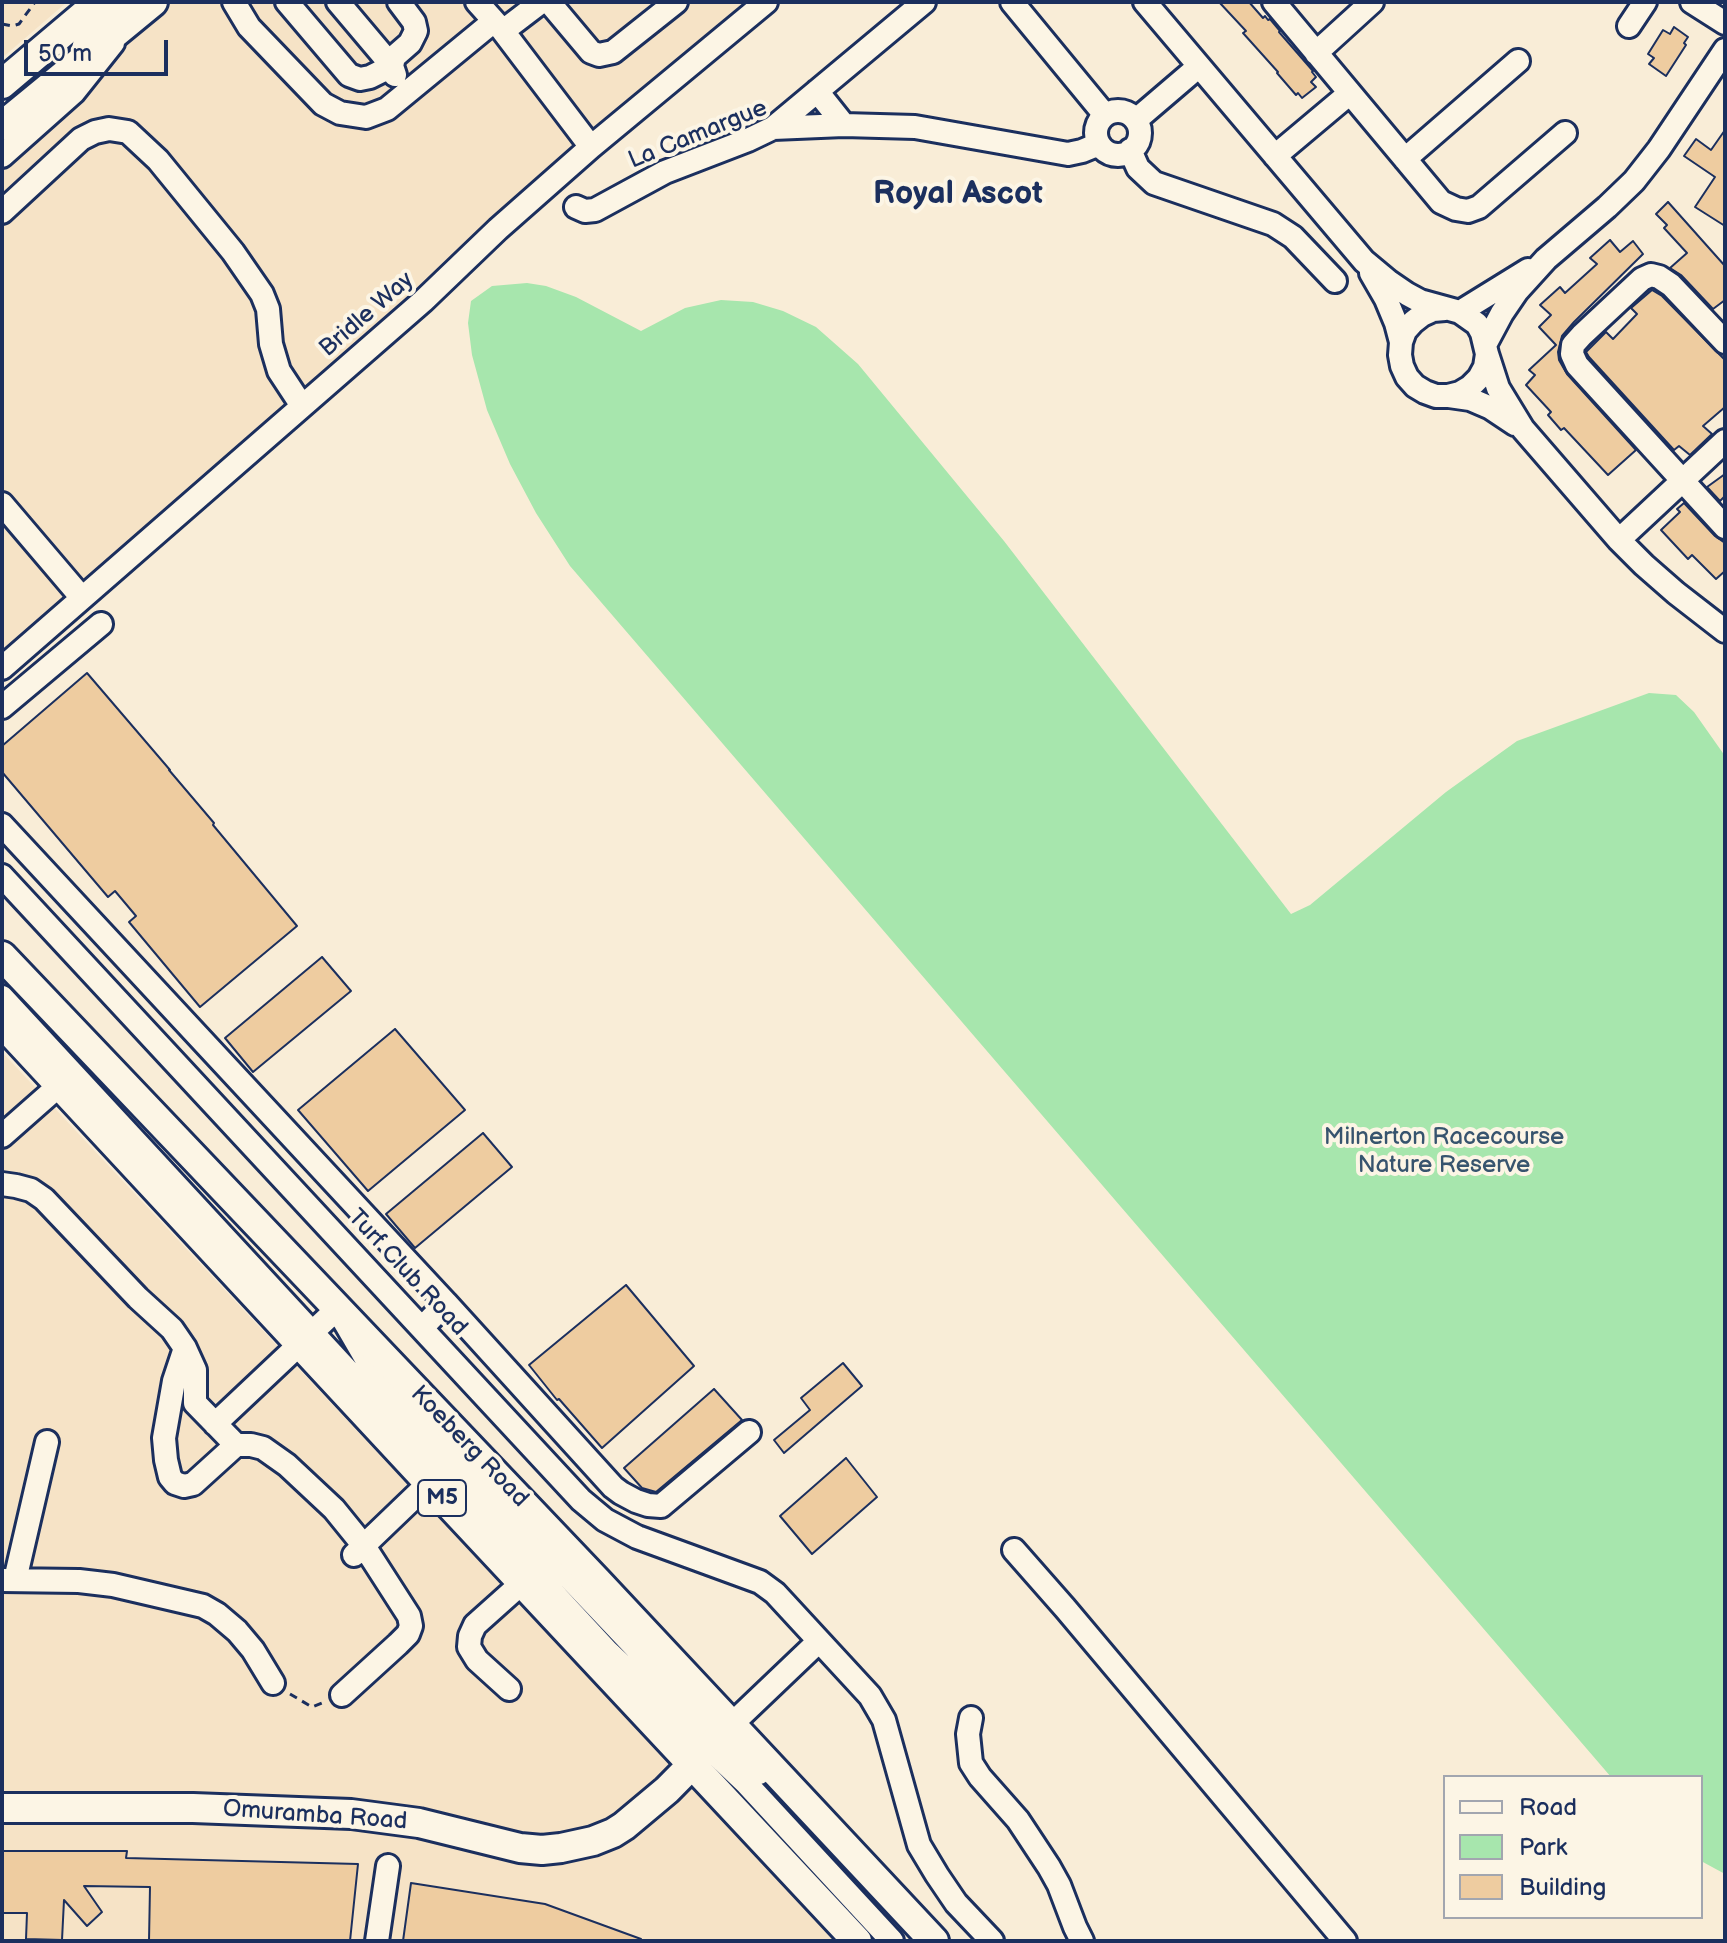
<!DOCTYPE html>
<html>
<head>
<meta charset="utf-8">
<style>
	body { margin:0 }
	#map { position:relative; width:1727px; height:1943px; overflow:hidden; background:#f9edd7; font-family:"Balsamiq Sans",sans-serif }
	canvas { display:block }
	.frame { position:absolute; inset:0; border:4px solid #1b2f5e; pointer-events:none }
	.legend { position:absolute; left:1443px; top:1775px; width:260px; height:144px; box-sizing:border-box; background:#fcf5e5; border:2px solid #a2a6af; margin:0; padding:10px 14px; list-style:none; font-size:24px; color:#1b2f5e }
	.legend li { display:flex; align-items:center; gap:16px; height:40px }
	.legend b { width:40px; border:2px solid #a2a6af }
	.scale { position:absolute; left:24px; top:40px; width:144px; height:36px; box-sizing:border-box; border:4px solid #1b2f5e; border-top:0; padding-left:10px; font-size:24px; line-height:28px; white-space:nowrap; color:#1b2f5e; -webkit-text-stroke:6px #fcf5e5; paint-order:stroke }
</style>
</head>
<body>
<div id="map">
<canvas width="1727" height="1943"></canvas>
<div class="frame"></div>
<ul class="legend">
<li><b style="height:10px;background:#fcf5e5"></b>Road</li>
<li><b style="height:22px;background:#a7e6ad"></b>Park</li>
<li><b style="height:22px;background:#eecca0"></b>Building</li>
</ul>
<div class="scale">50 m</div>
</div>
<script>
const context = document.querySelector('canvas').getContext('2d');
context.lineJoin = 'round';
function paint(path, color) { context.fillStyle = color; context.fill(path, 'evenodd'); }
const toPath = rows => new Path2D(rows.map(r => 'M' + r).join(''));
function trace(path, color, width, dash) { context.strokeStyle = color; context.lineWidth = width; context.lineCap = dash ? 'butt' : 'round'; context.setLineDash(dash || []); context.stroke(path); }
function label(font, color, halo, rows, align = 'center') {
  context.font = font + ' "Balsamiq Sans",sans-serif'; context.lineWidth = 8; context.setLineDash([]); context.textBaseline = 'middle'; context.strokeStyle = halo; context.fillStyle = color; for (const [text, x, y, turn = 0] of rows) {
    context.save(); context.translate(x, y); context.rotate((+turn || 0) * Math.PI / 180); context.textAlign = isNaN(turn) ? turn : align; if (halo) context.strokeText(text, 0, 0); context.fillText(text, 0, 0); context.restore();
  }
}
paint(toPath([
	[2,2,67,2,2,58],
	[153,2,766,2,2,668,2,126],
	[2,1052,835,1941,2,1941]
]), '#f6e3c6');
paint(toPath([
	[527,283,546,286,576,297,641,331,685,308,721,300,753,302,783,311,816,327,858,364,1004,541,1291,914,1310,905,1446,792,1517,741,1649,693,1676,695,1694,712,1725,756,1725,1874,1701,1861,1701,1777,1611,1777,570,566,536,513,510,464,487,410,472,355,468,323,471,301,492,286]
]), '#a7e6ad');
const building = toPath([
	[1219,2,1249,2,1263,18,1265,16,1268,20,1270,19,1280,31,1279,32,1313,71,1312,72,1316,77,1311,82,1316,87,1302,98,1298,93,1296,95,1277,73,1278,72,1243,33,1246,31,1219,2],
	[1674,27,1688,37,1684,43,1686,45,1666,76,1649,64,1654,58,1648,54,1663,30,1670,34,1674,27],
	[1725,130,1725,226,1695,207,1715,177,1684,156,1696,139,1711,150,1725,130],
	[1668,202,1725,266,1725,300,1713,309,1681,275,1670,268,1687,253,1664,228,1667,225,1656,214,1668,202],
	[1610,240,1620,252,1633,241,1643,254,1574,322,1562,336,1558,352,1559,360,1567,374,1636,450,1608,475,1564,428,1561,430,1548,415,1551,412,1526,385,1535,375,1529,370,1556,345,1539,327,1551,315,1540,305,1560,287,1565,293,1597,264,1590,258,1610,240],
	[1652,290,1662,296,1725,360,1725,407,1703,426,1712,434,1690,455,1679,446,1674,450,1589,357,1586,352,1606,332,1613,339,1637,314,1631,308,1652,290],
	[1725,474,1725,496,1720,501,1707,487,1725,474],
	[1684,503,1715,536,1725,543,1725,571,1716,579,1692,555,1688,559,1661,530,1680,512,1677,509,1684,503],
	[87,673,170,770,169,770,214,823,213,825,297,926,200,1007,129,922,136,916,115,891,108,897,2,772,2,746,87,673],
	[322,957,351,991,253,1072,225,1038,322,957],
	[395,1029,465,1110,368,1191,298,1110,395,1029],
	[483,1133,512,1167,415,1248,386,1214,483,1133],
	[626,1285,694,1366,602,1448,559,1399,557,1400,529,1365,626,1285],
	[843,1363,862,1386,784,1453,774,1440,810,1410,801,1398,843,1363],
	[714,1389,742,1420,656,1492,642,1488,624,1468,714,1389],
	[846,1458,877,1497,812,1554,780,1516,846,1458],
	[2,1851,127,1851,126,1858,358,1864,350,1941,149,1941,150,1887,84,1886,102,1912,87,1926,64,1900,62,1940,26,1939,27,1913,2,1913,2,1851],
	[411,1883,545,1904,641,1939,640,1941,403,1941,411,1883]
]);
paint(building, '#eecca0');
trace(building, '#1b2f5e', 2);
const minor = toPath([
	[234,2,249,27,323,104,340,113,366,117,387,109,494,21],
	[287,2,349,75,360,79,370,77,392,66,338,2],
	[477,2,503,31,591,147],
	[549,2,591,52,599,55,613,52,676,2],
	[1012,2,1105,115],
	[1145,2,1364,261,1388,281,1407,294,1420,301,1460,312,1477,324,1482,333,1487,354,1485,367,1479,378,1470,387,1460,393,1448,396,1436,396,1425,392,1415,386,1407,377,1402,366,1400,355,1401,342,1405,331,1413,322,1422,315,1433,310,1445,309],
	[1274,2,1441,202,1456,209,1468,211,1479,207,1565,133],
	[1692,2,1725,23],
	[1629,26,1645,2],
	[503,31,541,2],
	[1316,53,1372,2],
	[84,59,82,53,84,45,89,36,128,2],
	[395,75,392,66,394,57,410,43,416,31,414,22,399,2],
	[817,91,844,125],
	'1096 133a22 22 0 1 1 44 0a22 22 0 1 1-44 0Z',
	[1136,120,1198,67],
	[773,128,924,2],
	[1130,150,1138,168,1154,183,1273,224,1293,237,1335,281],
	[2,156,74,92,113,43],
	[1275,156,1350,93],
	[1405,159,1518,61],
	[576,207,585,211,595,210,665,172,748,140,773,128,844,125,915,127,1068,154,1082,151,1099,144],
	[2,212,81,139,95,132,109,129,128,132,158,160,233,252,262,294,268,309,271,344,279,371,302,406],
	[1371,273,1386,299,1396,323,1401,342],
	[1460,312,1528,270],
	[1725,342,1671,285,1659,277,1651,275,1642,279,1582,335,1573,345,1572,354,1577,365,1725,527],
	[1486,343,1502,313,1517,291,1546,259,1607,207,1634,181,1659,149,1725,50],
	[1487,354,1498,388,1523,429,1619,540,1644,565,1676,593,1725,631],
	[1449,396,1470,399,1491,408,1515,424],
	[2,504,82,598],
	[1619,540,1725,441],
	[2,668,423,301,498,229,591,147,766,2],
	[2,707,101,624],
	[2,825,446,1303,422,1328],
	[2,876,581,1500,605,1520,637,1537,760,1582,775,1593,870,1696,884,1720,919,1845,937,1875,956,1903,992,1941],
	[2,997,607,1651,746,1783,892,1941],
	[2,1136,70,1076],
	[2,1184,16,1186,31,1190,44,1199,138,1298,172,1329,185,1348,195,1370,195,1403,236,1445,251,1445,263,1448,287,1465,334,1509,364,1546,409,1616,411,1626,408,1634,398,1644,342,1695],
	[446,1303,613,1487,621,1493,636,1501,648,1505,661,1506,749,1432],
	[185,1348,174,1381,164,1438,166,1460,170,1477,175,1483,184,1486,193,1484,236,1445],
	[215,1424,337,1309,373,1371,688,1703,759,1773],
	[1014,1550,1065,1608,1345,1941],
	[354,1555,429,1483],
	[2,1580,79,1581,113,1585,203,1606,217,1614,237,1631,253,1650,273,1683],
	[15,1580,47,1442],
	[509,1689,477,1660,469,1647,470,1636,475,1625,522,1583],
	[971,1718,968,1734,971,1763,980,1777,1018,1820,1049,1867,1059,1885,1075,1927,1082,1941],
	[732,1724,819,1641],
	[377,1941,388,1866]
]);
const major = toPath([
	[2,84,99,2],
	[2,126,153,2],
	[2,956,597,1581,934,1941],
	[2,1023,429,1483,857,1941],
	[2,1808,193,1808,351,1814,419,1823,520,1848,542,1850,561,1848,593,1841,613,1833,624,1826,667,1790,732,1724]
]);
trace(minor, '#1b2f5e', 28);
trace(major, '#1b2f5e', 34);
trace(toPath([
	[2,24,12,26,19,24,35,2],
	[290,1694,312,1707,322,1703]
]), '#1b2f5e', 3, [8, 6]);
trace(minor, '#fcf5e5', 22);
trace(major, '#fcf5e5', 28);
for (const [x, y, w] of [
	[442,1498,48]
]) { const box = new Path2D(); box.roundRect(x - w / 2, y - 18, w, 36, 6); context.fillStyle = '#fcf5e5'; context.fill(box); trace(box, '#1b2f5e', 2); }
label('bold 22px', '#1b2f5e', null, [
	["M5",442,1498]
]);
label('24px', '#1b2f5e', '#fcf5e5', [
	["La Camargue",698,135,-22],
	["Bridle Way",367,315,-41],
	["Turf Club Road",407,1273,47],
	["Koeberg Road",469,1447,46],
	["Omuramba Road",315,1816,4]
]);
label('24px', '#37546e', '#fcf5e5', [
	["Milnerton Racecourse",1444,1138],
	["Nature Reserve",1444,1166]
]);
label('bold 32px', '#1b2f5e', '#fcf5e5', [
	["Royal Ascot",958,195]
]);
</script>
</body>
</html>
